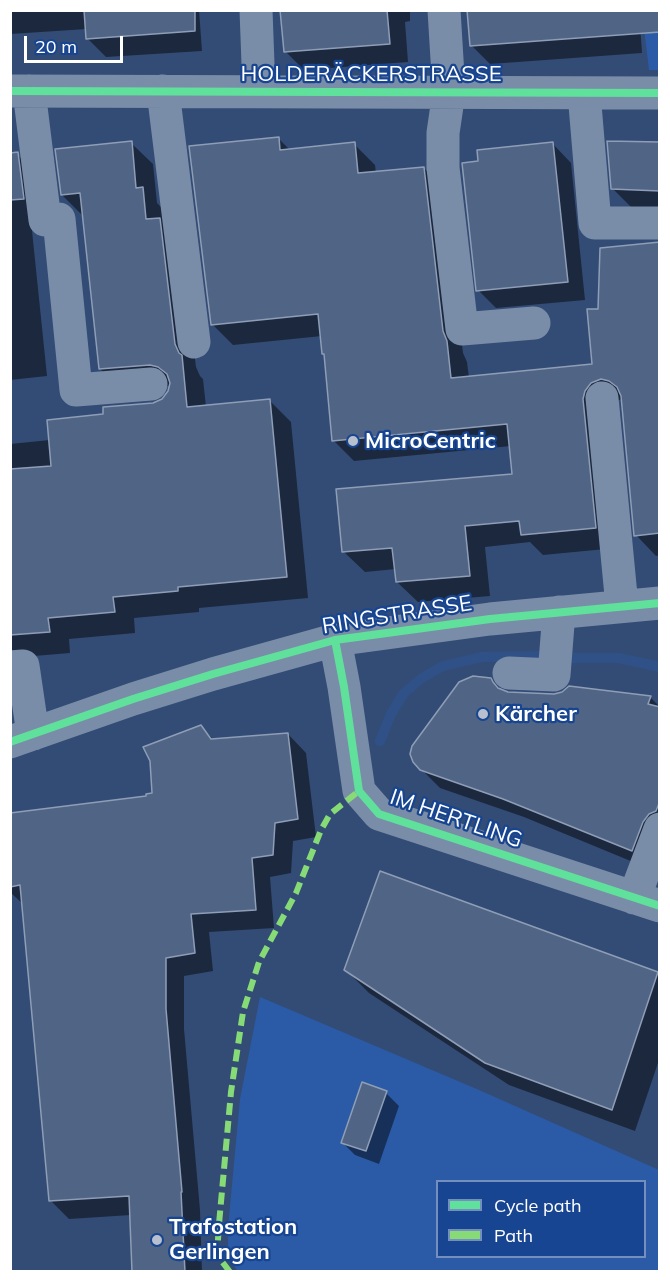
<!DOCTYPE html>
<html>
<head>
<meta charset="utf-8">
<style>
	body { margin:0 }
	#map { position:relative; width:670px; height:1282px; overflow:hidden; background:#334c75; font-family:Mulish,sans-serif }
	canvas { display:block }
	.frame { position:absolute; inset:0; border:12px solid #fff; pointer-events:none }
	.legend { position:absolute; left:436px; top:1180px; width:210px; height:78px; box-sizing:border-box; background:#174591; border:2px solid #748fbd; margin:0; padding:8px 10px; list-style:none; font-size:18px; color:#fff }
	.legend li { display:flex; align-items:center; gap:12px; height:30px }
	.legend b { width:30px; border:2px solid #748fbd }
	.scale { position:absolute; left:24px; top:36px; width:99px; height:27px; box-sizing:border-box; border:3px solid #fff; border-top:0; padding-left:8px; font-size:18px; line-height:21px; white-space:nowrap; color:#fff; -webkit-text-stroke:4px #174591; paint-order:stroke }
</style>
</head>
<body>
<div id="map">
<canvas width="670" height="1282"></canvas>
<div class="frame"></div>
<ul class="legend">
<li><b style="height:8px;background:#60e19b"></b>Cycle path</li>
<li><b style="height:8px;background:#86db77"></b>Path</li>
</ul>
<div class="scale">20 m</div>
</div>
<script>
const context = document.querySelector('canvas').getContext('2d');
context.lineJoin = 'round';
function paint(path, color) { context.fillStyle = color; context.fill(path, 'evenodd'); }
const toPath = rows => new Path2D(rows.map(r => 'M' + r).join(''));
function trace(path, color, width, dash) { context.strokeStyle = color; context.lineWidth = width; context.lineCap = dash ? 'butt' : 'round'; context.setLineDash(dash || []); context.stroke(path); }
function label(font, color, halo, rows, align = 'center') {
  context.font = font + ' Mulish,sans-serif'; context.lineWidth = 4.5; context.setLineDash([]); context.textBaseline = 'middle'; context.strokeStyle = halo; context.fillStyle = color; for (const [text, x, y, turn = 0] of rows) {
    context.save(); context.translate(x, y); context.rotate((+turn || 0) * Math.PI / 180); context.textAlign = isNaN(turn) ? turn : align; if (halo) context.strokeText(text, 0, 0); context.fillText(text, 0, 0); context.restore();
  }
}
paint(toPath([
	[642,11,659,11,659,70,649,70],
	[260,997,479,1090,659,1170,659,1271,238,1272,228,1255,228,1228,240,1099],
	[438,1182,644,1182,644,1256,438,1256]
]), '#2b5ba7');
paint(toPath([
	[10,10,199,10,202,51,106,57,87,38,87,29,10,34],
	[293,10,410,10,410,21,405,22,408,62,304,70,285,51],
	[639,10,642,53,490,64,471,45],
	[278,138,290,150,354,144,375,165,376,173,424,168,444,189,463,353,467,362,469,378,594,366,600,310,660,243,660,555,656,556,636,535,622,399,611,403,616,548,543,555,530,542,485,547,490,596,418,602,397,582,396,569,365,572,344,552,514,475,511,446,354,461,333,440,326,356,322,336,233,345,212,324],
	[131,143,153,164,157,203,164,210,181,241,196,367,200,376,203,379,206,407,270,401,291,422,308,598,199,608,199,612,134,618,135,633,69,639,70,653,10,658,10,444,50,440,153,404,163,400,171,386,122,390,100,369,84,217,62,195],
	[553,144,571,163,585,300,496,308,478,290,479,162],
	[660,144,660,210,633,209,612,188],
	[10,149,15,154,17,154,38,175,31,221,47,376,10,380],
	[491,679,503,692,508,693,650,697,660,707,660,844,650,869,524,817,440,788,421,769],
	[201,727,214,740,288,734,306,753,316,837,293,841,291,873,270,877,274,928,209,932,213,971,184,976,184,1029,200,1210,202,1272,134,1272,131,1215,69,1219,50,1200,24,905,10,892,10,814,148,797,154,794],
	[346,970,657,973,660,975,660,1057,635,1131,509,1085,369,993],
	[386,1093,399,1106,379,1164,355,1155,342,1142]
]), '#0007');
trace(toPath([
	[573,658,619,658,660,667],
	[380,741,391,714,404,693,422,678,443,666,482,657,540,656]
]), '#305187', 10);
const building = toPath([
	[84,10,195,10,195,31,86,39,84,10],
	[280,10,387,10,390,44,284,52,280,10],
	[467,10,660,10,660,32,470,46,467,10],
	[279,137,280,150,355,142,358,173,424,167,443,331,447,341,451,378,592,364,587,309,598,309,600,248,660,242,660,533,634,536,621,396,617,387,609,381,601,379,591,383,585,391,583,399,596,528,521,535,519,521,465,526,470,576,396,582,392,548,342,552,336,489,512,474,507,424,332,441,324,354,322,354,318,314,211,325,189,146,279,137],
	[132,141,136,188,143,187,146,219,160,218,175,344,179,353,182,355,187,407,270,399,287,577,178,587,178,591,113,597,115,612,48,618,50,632,10,635,10,469,51,466,47,420,103,414,103,407,153,403,162,399,168,391,170,383,167,374,158,367,150,365,99,369,80,193,61,195,55,149,132,141],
	[607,141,660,142,660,191,611,189,607,141],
	[553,142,568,282,476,291,462,163,478,161,477,150,553,142],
	[18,152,24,199,10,200,10,153,18,152],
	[473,676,491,678,493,682,498,688,508,692,554,694,562,692,569,686,651,696,648,704,660,707,660,801,656,811,649,814,643,822,632,851,503,799,420,770,413,762,410,754,412,746,459,682,473,676],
	[201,725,211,739,288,733,298,819,275,823,273,855,252,858,256,910,191,914,195,953,166,958,166,1009,182,1192,181,1192,185,1272,132,1272,129,1196,49,1201,20,885,10,887,10,813,146,796,146,794,152,793,150,761,143,747,201,725],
	[380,871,658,972,612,1110,485,1063,344,970,380,871],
	[362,1082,387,1091,366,1151,341,1143,362,1082]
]);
paint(building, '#506485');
trace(building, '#8f9eb6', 1.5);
trace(toPath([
	[256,10,259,91],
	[444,10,449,92,443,133,443,168,462,329,534,323],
	[10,91,660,93],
	[29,91,45,220,59,219,76,390,151,384],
	[163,91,194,342],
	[584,93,595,223,660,223],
	[602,398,622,606],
	[335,640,344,687,359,791,379,814,660,906],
	[10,667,23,666,33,734],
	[509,673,554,675,559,612],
	[10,742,133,699,213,674,335,640,490,619,660,603],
	[634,898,660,829]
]), '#7a8da8', 33);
trace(toPath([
	[230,1272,217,1255,219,1224,231,1092,243,1012,259,962,296,893,321,830,330,814,359,791]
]), '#86db77', 6, [12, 6]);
trace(toPath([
	[10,91,660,93],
	[335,640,344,687,359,791,379,814,660,906],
	[10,742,133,699,213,674,335,640,490,619,660,603]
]), '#60e19b', 8);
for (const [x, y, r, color] of [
	[353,441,6,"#b8c0cf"],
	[483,714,6,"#b8c0cf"],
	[157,1240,6,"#b8c0cf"]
]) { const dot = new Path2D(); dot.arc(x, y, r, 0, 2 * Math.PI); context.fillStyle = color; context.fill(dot); trace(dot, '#174591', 2); }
label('22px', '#fff', '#174591', [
	["HOLDERÄCKERSTRASSE",371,74],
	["RINGSTRASSE",397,615,-9],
	["IM HERTLING",456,819,19]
]);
label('bold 22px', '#fff', '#174591', [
	["MicroCentric",365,441],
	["Kärcher",495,714],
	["Trafostation",169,1227],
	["Gerlingen",169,1252]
], 'left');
</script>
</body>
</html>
